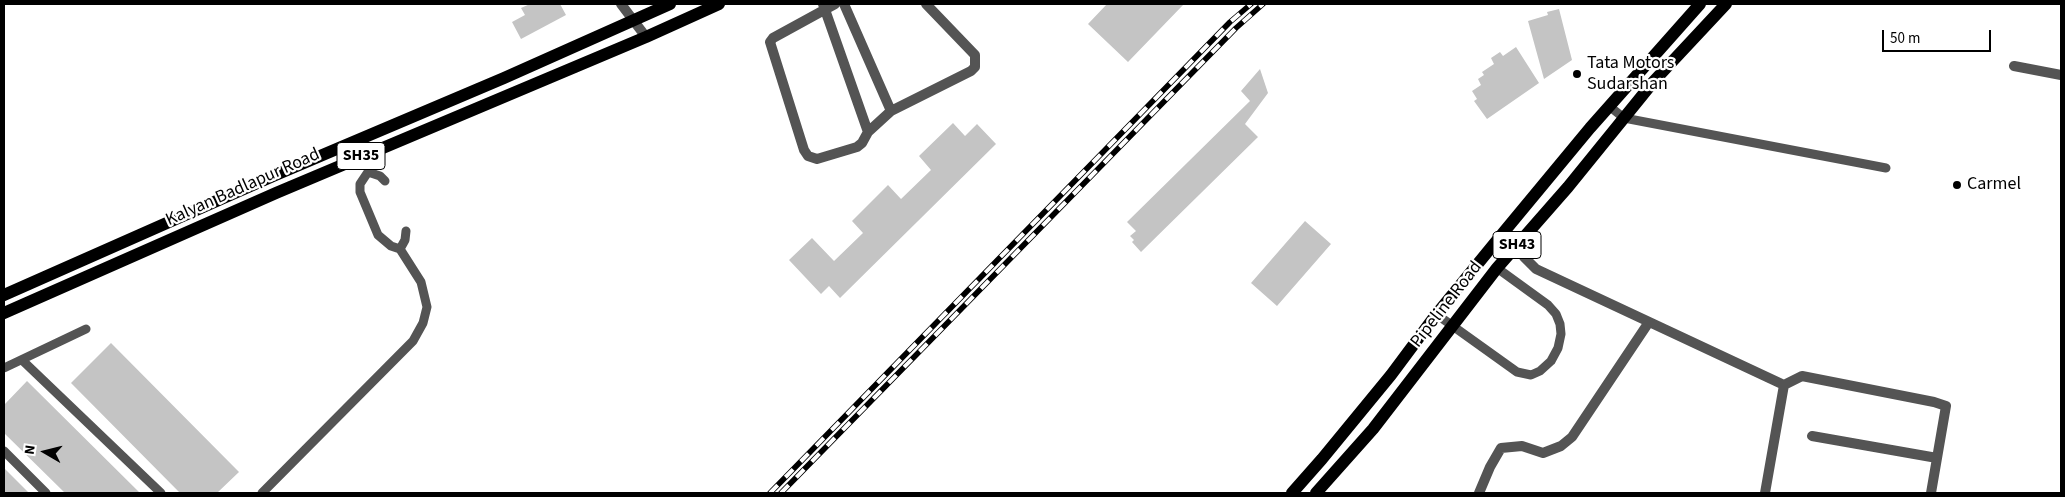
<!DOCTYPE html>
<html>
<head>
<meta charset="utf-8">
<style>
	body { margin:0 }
	#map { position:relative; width:2065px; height:497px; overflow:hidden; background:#fff; font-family:"Source Sans 3",sans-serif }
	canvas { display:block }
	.frame { position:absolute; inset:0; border:5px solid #000; pointer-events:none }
	.north { position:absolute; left:20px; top:427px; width:50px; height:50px; -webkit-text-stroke:4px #fff; paint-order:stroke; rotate:278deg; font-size:14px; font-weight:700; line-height:20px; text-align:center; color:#000 }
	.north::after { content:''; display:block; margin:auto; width:18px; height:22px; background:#000; clip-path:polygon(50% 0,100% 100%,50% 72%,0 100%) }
	.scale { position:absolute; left:1882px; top:30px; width:109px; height:22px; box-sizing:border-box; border:2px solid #000; border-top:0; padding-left:6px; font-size:15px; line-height:18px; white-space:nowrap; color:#000; -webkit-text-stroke:4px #fff; paint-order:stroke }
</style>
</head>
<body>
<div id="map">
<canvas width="2065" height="497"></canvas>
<div class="frame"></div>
<div class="north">N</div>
<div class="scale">50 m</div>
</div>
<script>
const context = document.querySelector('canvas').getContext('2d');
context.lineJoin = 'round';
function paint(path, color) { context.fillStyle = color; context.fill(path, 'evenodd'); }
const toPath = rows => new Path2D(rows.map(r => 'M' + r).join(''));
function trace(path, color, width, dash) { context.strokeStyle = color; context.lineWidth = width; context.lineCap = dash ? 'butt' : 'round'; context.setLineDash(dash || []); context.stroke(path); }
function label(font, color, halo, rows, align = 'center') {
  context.font = font + ' "Source Sans 3",sans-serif'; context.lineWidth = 4.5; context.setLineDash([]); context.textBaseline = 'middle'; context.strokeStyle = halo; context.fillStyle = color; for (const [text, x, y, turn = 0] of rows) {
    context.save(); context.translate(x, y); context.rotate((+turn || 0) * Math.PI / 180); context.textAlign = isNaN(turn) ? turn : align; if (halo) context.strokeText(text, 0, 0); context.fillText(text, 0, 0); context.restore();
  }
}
paint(toPath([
	[530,4,560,4,566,15,521,39,512,22,525,15,521,8],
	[1107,4,1184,4,1128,62,1088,24],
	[1559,9,1572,60,1544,79,1528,21,1548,15,1547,12],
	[1516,47,1539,83,1487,119,1474,101,1477,99,1472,91,1481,85,1478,79,1484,75,1482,72,1494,64,1491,58,1500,52,1503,56],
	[1260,69,1268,93,1245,124,1258,137,1141,252,1132,242,1134,240,1130,236,1136,231,1127,222,1250,101,1241,91],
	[953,123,965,136,977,124,996,144,840,298,829,286,821,294,789,260,812,238,834,261,863,233,852,221,888,185,901,199,931,170,919,156],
	[1305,221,1331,244,1277,306,1251,283],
	[111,343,239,472,217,493,180,493,71,383],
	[27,381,140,493,65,493,4,433,4,405],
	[4,468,29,493,4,493]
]), '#c4c4c4');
trace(toPath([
	[1609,106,1624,118,1886,168],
	[368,172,380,176,385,181],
	[400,249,405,240,406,231],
	[1436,314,1517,372,1531,375,1540,371,1551,361,1558,348,1561,334,1560,324,1556,314,1548,305,1497,268],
	[22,360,161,493],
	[4,368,86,329],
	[4,451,46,493],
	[262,493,413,341,423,323,427,307,421,282,400,249,391,246,378,235,360,192,360,184,368,172]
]), '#545454', 9);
trace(toPath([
	[621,4,646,37],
	[823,4,868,132],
	[835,4,773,38,770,42,804,150,808,156,817,159,857,147,862,143,868,132,891,111,971,71,975,67,975,55,926,4],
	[844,4,891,111],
	[2014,66,2061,75],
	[1503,233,1517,245,1524,257,1536,269,1784,385,1802,376,1934,402,1946,406,1931,493],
	[1812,436,1937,458],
	[1479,493,1490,467,1501,448,1522,446,1543,453,1561,446,1572,437,1649,322],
	[1765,493,1784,385]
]), '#545454', 10);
trace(toPath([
	[4,295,273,176,504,78,670,4],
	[4,313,276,193,646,37,719,4],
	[1292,493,1322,459,1391,375,1435,316,1503,233,1590,128,1700,4],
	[1316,493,1373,429,1497,268,1568,187,1654,81,1726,4]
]), '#000', 12);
const rail = toPath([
	[770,493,1230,22,1251,4],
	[781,493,1236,28,1263,4]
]);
trace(rail, '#000', 5.5);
trace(rail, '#fff', 4, [11]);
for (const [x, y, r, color] of [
	[1577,74,5,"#000"],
	[1957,185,5,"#000"]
]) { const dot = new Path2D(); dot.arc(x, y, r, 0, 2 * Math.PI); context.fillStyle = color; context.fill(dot); trace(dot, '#fff', 2); }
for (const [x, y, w] of [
	[361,156,48],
	[1517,245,48]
]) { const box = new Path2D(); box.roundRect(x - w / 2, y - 13.5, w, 27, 4); context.fillStyle = '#fff'; context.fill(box); trace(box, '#000', 1); }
label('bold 16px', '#000', null, [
	["SH35",361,156],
	["SH43",1517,245]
]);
label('18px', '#000', '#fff', [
	["Tata Motors",1587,64],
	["Sudarshan",1587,85],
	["Carmel",1967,185]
], 'left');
label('18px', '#000', '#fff', [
	["Kalyan Badlapur Road",243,188,-24],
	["Pipeline Road",1447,305,-52]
]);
</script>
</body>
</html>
